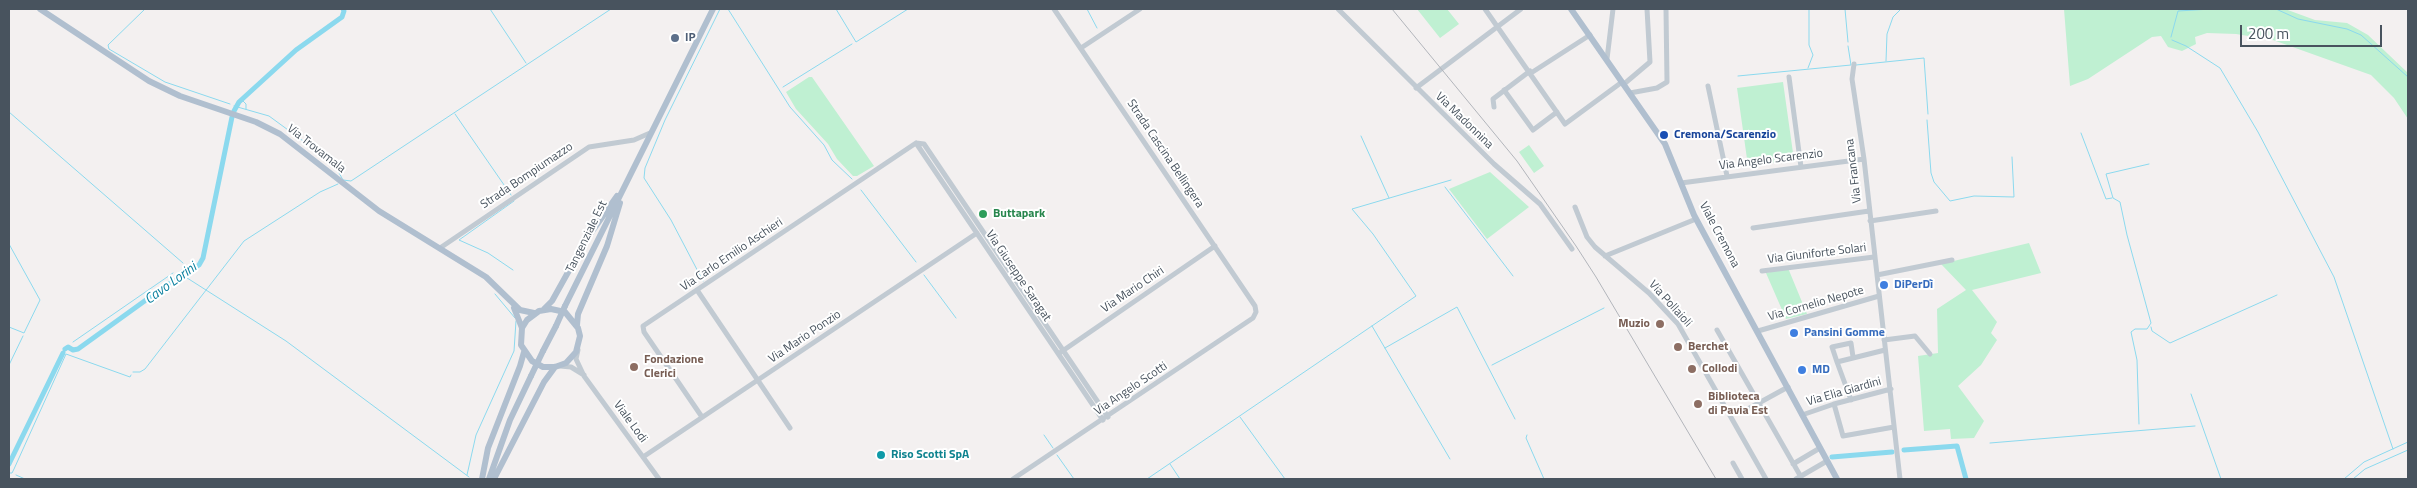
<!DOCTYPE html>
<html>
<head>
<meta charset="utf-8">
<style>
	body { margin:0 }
	#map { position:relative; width:2417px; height:488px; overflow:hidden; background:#f3f0f0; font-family:"Titillium Web",sans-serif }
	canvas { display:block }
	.frame { position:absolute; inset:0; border:10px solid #48535e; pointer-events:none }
	.scale { position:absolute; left:2240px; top:25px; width:142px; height:22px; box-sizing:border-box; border:2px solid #48535e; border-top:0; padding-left:6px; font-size:15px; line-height:18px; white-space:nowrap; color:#48535e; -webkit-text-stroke:4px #fff; paint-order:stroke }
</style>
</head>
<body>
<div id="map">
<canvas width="2417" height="488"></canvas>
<div class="frame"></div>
<div class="scale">200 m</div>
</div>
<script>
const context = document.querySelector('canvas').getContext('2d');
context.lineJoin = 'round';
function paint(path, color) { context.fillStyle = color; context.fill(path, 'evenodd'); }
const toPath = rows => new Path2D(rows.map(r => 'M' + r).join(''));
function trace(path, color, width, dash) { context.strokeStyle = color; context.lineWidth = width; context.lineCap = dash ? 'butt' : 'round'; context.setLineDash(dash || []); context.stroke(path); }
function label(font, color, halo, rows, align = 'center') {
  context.font = font + ' "Titillium Web",sans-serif'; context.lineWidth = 4; context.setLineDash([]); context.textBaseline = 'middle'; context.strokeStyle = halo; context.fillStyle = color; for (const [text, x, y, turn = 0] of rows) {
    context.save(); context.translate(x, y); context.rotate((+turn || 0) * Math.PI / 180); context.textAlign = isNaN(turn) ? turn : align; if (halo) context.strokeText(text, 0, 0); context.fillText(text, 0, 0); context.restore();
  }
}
paint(toPath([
	[1417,9,1447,9,1459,24,1440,38],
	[2064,9,2285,9,2315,20,2347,23,2368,35,2408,73,2408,119,2394,98,2371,75,2273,40,2236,34,2207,33,2195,37,2196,44,2182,51,2168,47,2161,36,2152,37,2088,79,2070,86],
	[809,77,812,77,874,166,857,176,853,176,837,159,828,144,796,109,786,92],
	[1783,82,1794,160,1748,166,1737,88],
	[1529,145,1544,166,1534,173,1519,152],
	[1490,172,1529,207,1487,239,1449,189],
	[2029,243,2041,273,1972,290,1997,322,1991,333,1997,340,1981,365,1958,386,1984,421,1974,438,1951,439,1950,429,1924,431,1918,356,1938,353,1937,309,1966,290,1941,264],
	[1788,268,1807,314,1786,319,1766,273]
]), '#bff0d2');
trace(toPath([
	[145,9,108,45,109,49,165,82,230,104],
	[490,9,526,63],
	[728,9,790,107,824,145,832,160,852,179],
	[836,9,856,42,908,9],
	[1087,9,1097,28],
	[1845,9,1848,42],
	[2276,9,2298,19,2347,29,2361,35,2408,77],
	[2171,37,2178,11,2211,9],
	[2172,40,2186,46,2220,68,2258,132,2334,277,2393,449],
	[1886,61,1887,34,1893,17,1901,9],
	[1856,65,1924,58,1928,114],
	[1808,68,1813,55,1809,45,1809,9],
	[1738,76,1851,65,1848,46],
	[783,87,852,44],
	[242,100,246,104,246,109],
	[234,106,269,116,310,146,338,171,343,180,351,181,611,9],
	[9,112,183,263],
	[455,114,511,195],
	[1927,120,1931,173,1934,182,1950,201,1974,196,2014,197,2012,157],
	[2081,133,2106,199,2112,198],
	[1361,136,1389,198],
	[1445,187,1513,276],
	[861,190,916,262],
	[9,244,40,300,24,333,9,327],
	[513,270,488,253,459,240,514,201],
	[182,274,180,271,187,267],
	[924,275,956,318],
	[184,276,286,341,469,477],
	[703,281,671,220,644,178,645,168,665,120,720,9],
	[495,294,515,318],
	[1372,326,1450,459],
	[2151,327,2152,331,2170,343,2277,295],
	[73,342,173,273],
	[1385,348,1457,307,1515,419],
	[9,365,23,336],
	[1492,365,1604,308],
	[133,372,140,372,145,369,244,241,320,192,338,184],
	[2191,394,2221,479],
	[1240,417,1285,479],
	[2139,424,2137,360,2131,332,2135,329,2147,329,2151,323,2127,235,2120,202,2113,198,2106,174,2149,164],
	[1044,435,1053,448],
	[1527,435,1526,438,1544,479],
	[1990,443,2195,426],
	[1057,455,1074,479],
	[1170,464,1180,479],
	[9,473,12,473,14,469,66,354,130,377,131,375],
	[16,475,25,479],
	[467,475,476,435,514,351,516,321],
	[1147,479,1416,296,1373,234,1352,209,1451,180],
	[2344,479,2364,462,2408,442],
	[2353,479,2365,469,2408,450]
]), '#8bd9ee', 1);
trace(toPath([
	[234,111,239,102,296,50,342,17,344,11,343,9],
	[65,349,68,347,73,350,78,349,164,287,199,265,203,258,232,117],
	[1904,450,1957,446,1966,479],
	[1832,457,1892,452],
	[9,464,63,353]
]), '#8bd9ee', 5);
trace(toPath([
	[1338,9,1494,164,1540,204,1572,249],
	[1485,9,1565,124,1622,82],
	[1081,48,1140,9],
	[1607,59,1613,9],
	[1854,64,1852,79,1864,159,1900,479],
	[1531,73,1590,35],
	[1789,77,1801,167],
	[1624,84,1650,62,1647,9],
	[1708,86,1727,176],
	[1416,88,1521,9],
	[1504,90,1533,130,1557,112],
	[1630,93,1657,88,1667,82,1666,9],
	[1494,107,1493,99,1530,71],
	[916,143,1103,420],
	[1681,183,1864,159],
	[1575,207,1587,237,1595,247,1649,293,1678,324,1766,479],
	[1870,221,1936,211],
	[1753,228,1869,211],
	[440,248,589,147,634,140,650,133],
	[1605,256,1696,219],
	[1762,271,1874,257],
	[1877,275,1952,260],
	[697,290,790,428],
	[1717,330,1801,477],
	[1758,331,1879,296],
	[1884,340,1915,336,1930,354],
	[578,350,576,359,584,376,659,479],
	[1061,352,1215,246],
	[1837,362,1832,347,1851,343,1853,357],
	[560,366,571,367,584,375],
	[1851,400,1837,362,1885,350],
	[1834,404,1843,436,1894,427],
	[1746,410,1788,387],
	[1802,415,1834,404,1891,389],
	[702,417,644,332,643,326,916,143,924,144,1108,417],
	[643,457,977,233],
	[1733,463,1742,479],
	[1793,464,1820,448],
	[1013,479,1253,318,1256,312,1255,306,1054,9],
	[1796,479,1827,461]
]), '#c1cad2', 5);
trace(toPath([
	[40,9,149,81,180,96,256,122,280,134,379,211,486,277,520,310,534,313],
	[1571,9,1665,144,1694,215,1709,243,1837,479],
	[565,306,713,9],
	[514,308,522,328,521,345,532,361,543,367,555,367,566,363,576,352,580,336,578,328,565,312,551,309,539,311,527,320,522,328],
	[544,309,552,301,586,240,617,196],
	[577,325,578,314,607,246,620,203],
	[543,351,556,326],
	[482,479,488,448,520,366,524,352],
	[489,479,510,420,531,376],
	[494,479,544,382,555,367]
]), '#b0bfcf', 6);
trace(toPath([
	[1392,9,1517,161,1576,246,1596,277,1716,479]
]), '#b2b5bb', 1);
trace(toPath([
	[556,326,565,306],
	[531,376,543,351]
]), '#b0bfcf', 6);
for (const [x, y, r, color] of [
	[675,38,5,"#5c6f8a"],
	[1664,135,5,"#1a4fb4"],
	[983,214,5,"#2e9e5b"],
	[1884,285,5,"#3f7fe0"],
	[1660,324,5,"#8d6e63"],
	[1794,333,5,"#3f7fe0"],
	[1678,347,5,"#8d6e63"],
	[634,367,5,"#8d6e63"],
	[1692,369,5,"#8d6e63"],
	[1802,370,5,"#3f7fe0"],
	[1698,404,5,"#8d6e63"],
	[881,455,5,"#0f9aa8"]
]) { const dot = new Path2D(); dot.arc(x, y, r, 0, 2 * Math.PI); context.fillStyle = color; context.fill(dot); trace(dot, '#fff', 2); }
label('bold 12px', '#4e5e75', '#fff', [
	["IP",685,38]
], 'left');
label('12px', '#48535e', '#fff', [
	["Via Madonnina",1464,121,44],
	["Via Trovamala",316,149,38],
	["Strada Cascina Bellingera",1165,154,56],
	["Via Angelo Scarenzio",1771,160,-7],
	["Via Francana",1854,171,-97],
	["Strada Bompiumazzo",527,176,-34],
	["Viale Cremona",1719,235,62],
	["Tangenziale Est",587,237,-64],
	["Via Giuniforte Solari",1817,254,-7],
	["Via Carlo Emilio Aschieri",732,255,-34],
	["Via Giuseppe Saragat",1018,276,56],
	["Via Mario Chiri",1133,290,-34],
	["Via Pollaioli",1670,304,48],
	["Via Cornelio Nepote",1816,304,-16],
	["Via Mario Ponzio",805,337,-34],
	["Via Angelo Scotti",1131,389,-34],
	["Via Elia Giardini",1844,392,-16],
	["Viale Lodi",630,422,54]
]);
label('bold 12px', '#164399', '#fff', [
	["Cremona/Scarenzio",1674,135]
], 'left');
label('bold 12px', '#27864d', '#fff', [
	["Buttapark",993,214]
], 'left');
label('bold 12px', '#366cbe', '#fff', [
	["DiPerDì",1894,285],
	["Pansini Gomme",1804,333],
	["MD",1812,370]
], 'left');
label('bold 12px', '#785e54', '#fff', [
	["Muzio",1650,324,"right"],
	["Berchet",1688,347],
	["Fondazione",644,360],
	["Clerici",644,374],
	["Collodi",1702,369],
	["Biblioteca",1708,397],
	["di Pavia Est",1708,411]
], 'left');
label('bold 12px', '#0d838f', '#fff', [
	["Riso Scotti SpA",891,455]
], 'left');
label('italic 14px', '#0b809f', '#fff', [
	["Cavo Lorini",171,284,-36]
]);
</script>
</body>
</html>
